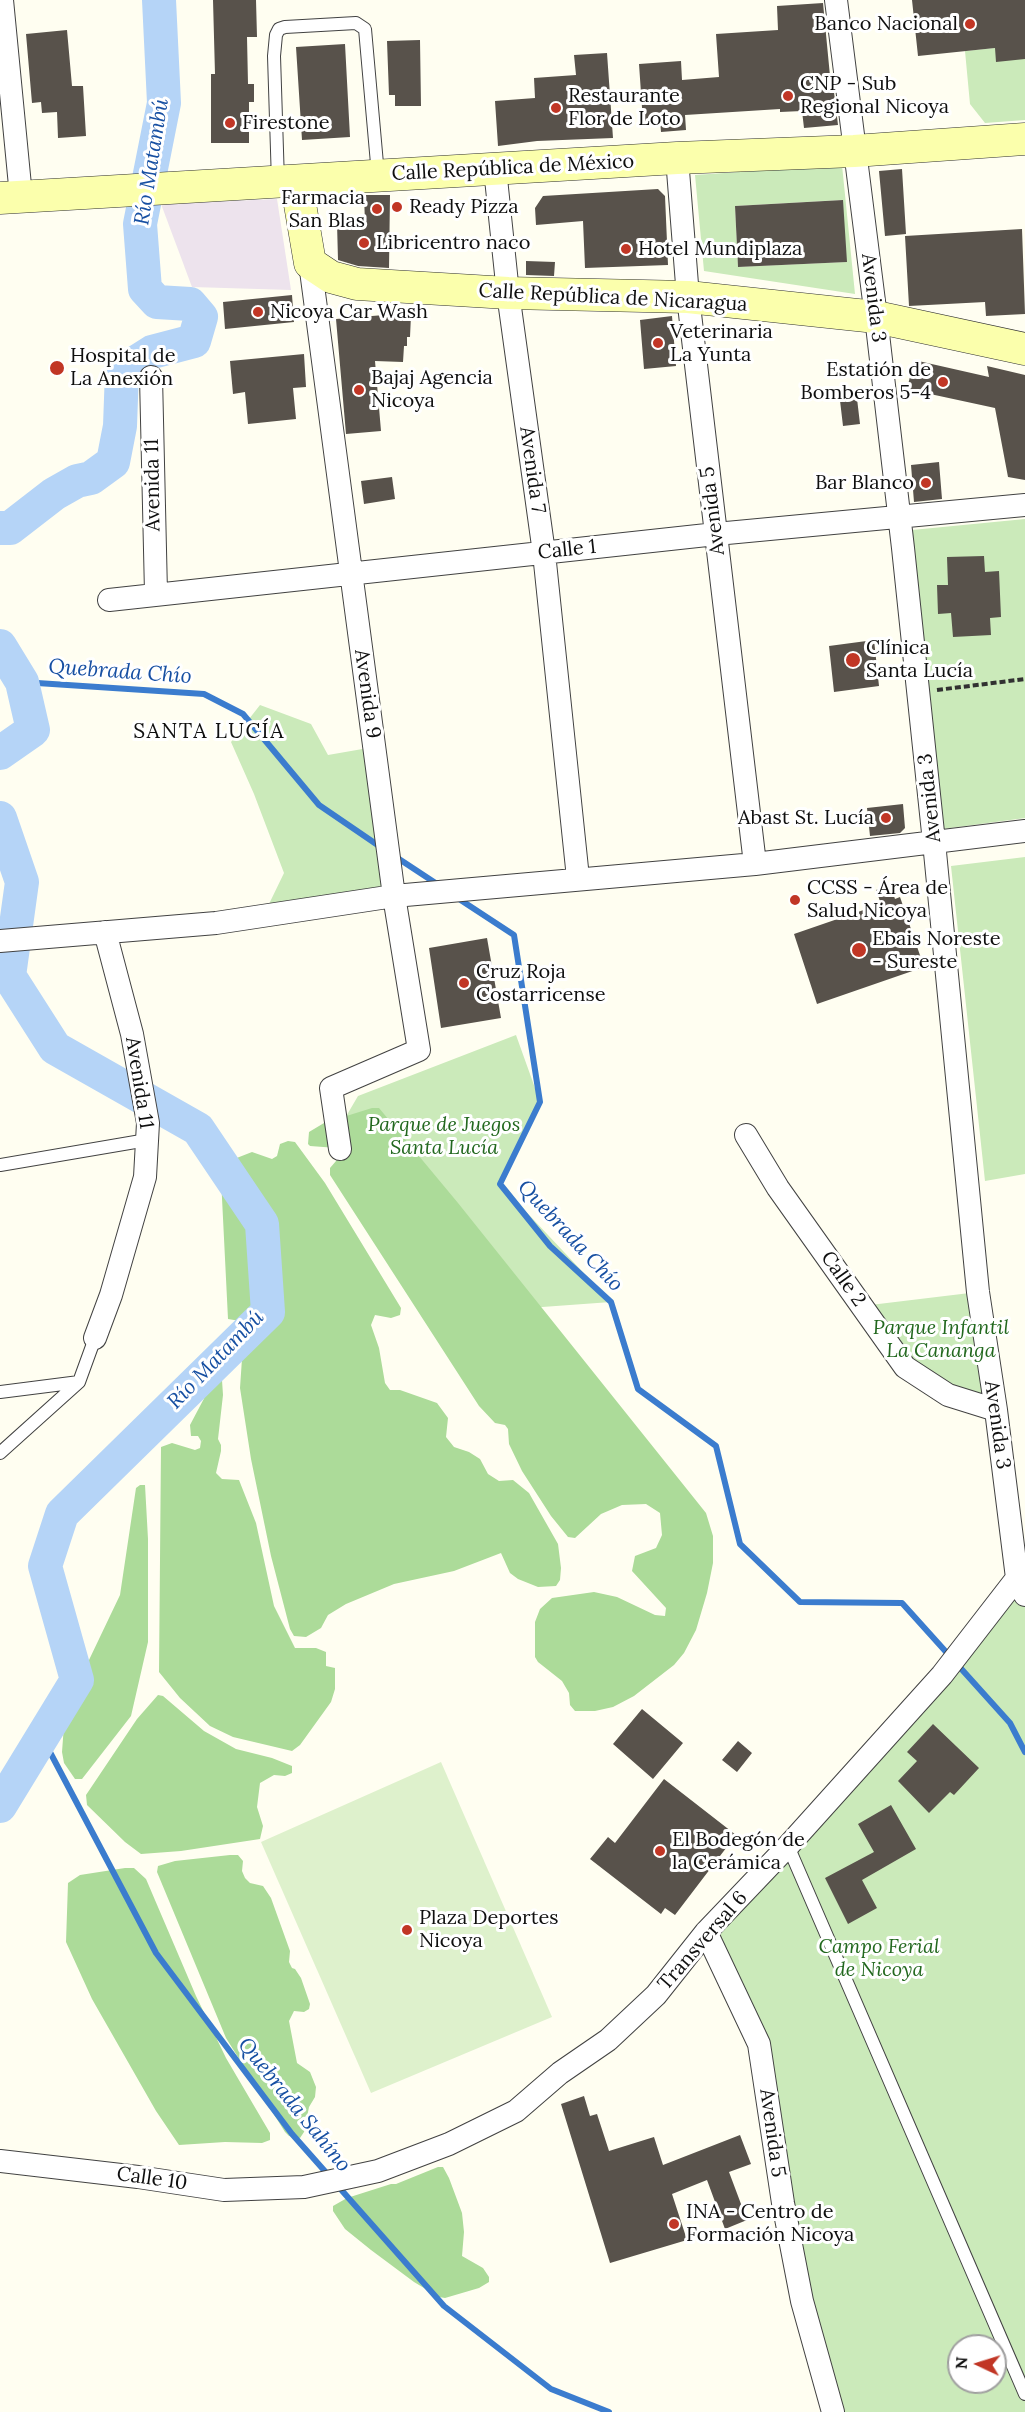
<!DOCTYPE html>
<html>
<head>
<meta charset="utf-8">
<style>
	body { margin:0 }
	#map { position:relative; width:1025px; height:2412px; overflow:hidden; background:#fffef1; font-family:Lora,serif }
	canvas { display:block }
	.north { position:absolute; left:947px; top:2334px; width:60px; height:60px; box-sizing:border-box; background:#fff; border:2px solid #9f9f9f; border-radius:50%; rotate:274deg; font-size:16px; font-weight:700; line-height:24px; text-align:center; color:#0f0f0f }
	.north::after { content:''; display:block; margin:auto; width:21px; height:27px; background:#c13625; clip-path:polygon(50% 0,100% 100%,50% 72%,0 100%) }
</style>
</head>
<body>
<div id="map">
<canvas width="1025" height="2412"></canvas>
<div class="north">N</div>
</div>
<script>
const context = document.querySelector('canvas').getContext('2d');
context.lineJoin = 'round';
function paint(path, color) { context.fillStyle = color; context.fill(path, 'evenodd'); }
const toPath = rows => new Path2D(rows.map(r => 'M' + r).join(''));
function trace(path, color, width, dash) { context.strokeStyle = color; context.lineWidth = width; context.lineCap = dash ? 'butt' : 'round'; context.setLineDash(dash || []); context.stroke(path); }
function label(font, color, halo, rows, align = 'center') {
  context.font = font + ' Lora,serif'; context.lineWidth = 6; context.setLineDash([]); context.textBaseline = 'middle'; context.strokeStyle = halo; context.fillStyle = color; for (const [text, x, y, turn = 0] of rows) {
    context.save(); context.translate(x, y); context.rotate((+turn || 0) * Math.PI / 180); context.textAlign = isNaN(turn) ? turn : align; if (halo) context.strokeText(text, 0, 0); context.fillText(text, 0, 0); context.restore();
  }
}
paint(toPath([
	[277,199,291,290,192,287,161,204]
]), '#ede3ed');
paint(toPath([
	[995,48,1025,59,1025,120,985,123,970,104,965,51],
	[842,165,855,294,704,271,695,175],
	[842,200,846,262,738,267,735,206],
	[1025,519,1025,818,943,829,912,530],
	[260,705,311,724,328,755,374,747,393,888,269,904,284,873,254,794,231,742],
	[1025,857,1025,1174,985,1181,951,866],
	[516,1035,540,1102,500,1184,611,1302,501,1310,341,1125,358,1096],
	[978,1292,996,1410,948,1395,862,1306],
	[1017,1578,1025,1595,1025,2412,833,2412,759,2044,706,1932],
	[959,2346,995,2346,995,2382,959,2382]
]), '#cbeaba');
paint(toPath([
	[372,1108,379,1108,458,1203,706,1513,713,1536,713,1563,707,1593,696,1630,684,1653,674,1665,634,1696,613,1707,595,1711,575,1711,570,1705,569,1693,562,1681,538,1662,535,1657,535,1622,540,1609,552,1598,594,1592,617,1597,655,1615,665,1616,666,1608,632,1571,635,1556,656,1548,662,1535,660,1513,646,1504,622,1505,601,1514,575,1538,568,1537,551,1516,522,1471,509,1444,508,1429,505,1425,495,1423,479,1406,330,1175,330,1168,342,1154,337,1148,310,1146,308,1144,309,1132,324,1123],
	[288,1141,295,1142,325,1183,401,1308,400,1315,391,1318,375,1315,371,1325,379,1348,385,1383,390,1390,400,1390,437,1403,448,1418,446,1437,454,1447,469,1452,480,1459,488,1474,499,1481,513,1480,529,1493,558,1544,561,1568,560,1580,556,1586,538,1587,518,1579,510,1573,501,1553,454,1571,394,1584,346,1604,328,1615,321,1628,306,1637,294,1636,290,1629,271,1556,251,1459,240,1388,243,1344,240,1321,228,1319,221,1178,222,1167,229,1161,252,1152,272,1159,277,1156,280,1144],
	[217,1379,222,1380,223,1395,218,1439,221,1445,221,1451,216,1473,222,1479,239,1480,256,1523,274,1606,295,1648,316,1648,326,1652,326,1666,335,1668,335,1689,331,1702,300,1745,292,1751,233,1737,210,1726,180,1698,159,1672,161,1447,172,1443,195,1450,200,1448,201,1441,198,1436,191,1436,190,1425,208,1391],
	[140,1485,145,1485,148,1539,148,1642,131,1716,82,1779,75,1779,64,1763,62,1752,64,1725,68,1704,120,1595,136,1488],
	[158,1695,163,1696,204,1731,236,1749,272,1758,292,1766,292,1773,285,1776,274,1775,260,1783,257,1807,263,1826,260,1839,181,1851,141,1854,125,1842,87,1805,86,1795,137,1719],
	[230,1855,238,1855,243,1861,242,1871,245,1878,250,1883,263,1886,271,1898,290,1951,289,1962,292,1968,295,1969,301,1978,310,2004,309,2009,304,2012,294,2011,289,2021,297,2063,310,2072,316,2087,315,2097,309,2107,304,2132,300,2138,289,2136,285,2132,226,2038,157,1872,158,1866,175,1861],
	[125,1868,134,1868,146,1879,196,1996,226,2058,270,2133,270,2140,262,2143,225,2142,179,2145,156,2111,92,1999,66,1942,68,1883,80,1875],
	[438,2167,443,2167,449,2178,462,2213,464,2232,462,2256,483,2268,489,2277,489,2282,479,2288,445,2298,439,2297,414,2282,371,2250,345,2229,333,2211,333,2206,347,2198,391,2184,396,2184]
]), '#acdb99');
paint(toPath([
	[441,1762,552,2017,371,2093,261,1842]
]), '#def1cc');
trace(toPath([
	[22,682,204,694,243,714,319,805,382,848],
	[396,857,437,884],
	[456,897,514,935,540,1102,500,1184,550,1246,611,1302,638,1389,716,1446,740,1544,800,1602,902,1603,1010,1723,1025,1752],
	[42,1737,156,1953,292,2134,330,2177],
	[337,2185,444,2306,551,2389,609,2412]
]), '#3b7cce', 6);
trace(toPath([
	[0,528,10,528,54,494,77,481,91,478,113,462,120,426,122,371,152,352,194,341,201,317,190,304,157,302,145,289,140,224,164,103,159,0],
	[0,646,22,682,33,730,0,753],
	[0,818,22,882,9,976,55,1048,198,1129,262,1224,268,1312,62,1514,45,1566,77,1680,0,1806]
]), '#b5d4f7', 34);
paint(toPath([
	[213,0,256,0,257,37,247,37,248,84,254,84,254,102,249,102,249,143,211,143,211,74,215,74],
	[912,0,1025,0,1025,59,996,62,995,48,918,56],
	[823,3,830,76,832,76,838,125,804,128,802,111,780,112,780,109,685,115,686,130,661,132,660,120,643,122,639,64,681,61,682,80,719,77,716,34,778,30,777,6],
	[67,30,72,86,83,86,86,136,58,138,57,112,42,113,41,102,32,103,26,34],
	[420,40,421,106,395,106,395,95,389,95,387,41],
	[345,44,350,137,302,140,296,47],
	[607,53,613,138,537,141,498,146,495,101,535,98,534,78,576,75,574,55],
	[902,169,906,234,885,236,879,171],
	[658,189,665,196,668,265,585,268,583,221,536,225,535,208,543,196],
	[364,195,390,195,389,268,358,266,338,260,337,223,365,223],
	[843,200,847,262,738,267,735,206],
	[1022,229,1025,314,986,316,985,302,909,306,905,236],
	[526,261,555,262,554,276,526,275],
	[292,295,294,322,225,329,223,302],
	[384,315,411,315,410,337,407,337,407,346,404,346,403,362,375,361,381,431,346,434,336,319],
	[672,316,676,366,644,369,640,320],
	[304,354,306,387,293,388,296,419,248,424,245,392,233,394,230,361],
	[914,360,989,377,987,366,1025,375,1025,480,1008,477,995,408,907,389],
	[856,390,860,424,843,426,839,392],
	[939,462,942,499,914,502,911,465],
	[392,477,395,499,364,504,361,481],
	[984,556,985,572,999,571,1001,617,990,618,991,635,953,637,951,613,938,614,937,585,948,585,947,557],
	[874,640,879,686,834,692,829,646],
	[903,804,905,828,900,833,870,836,867,808],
	[890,885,895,899,900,897,924,967,817,1004,794,934,881,904,876,890],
	[487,938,501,1018,441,1028,429,948],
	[642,1709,683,1743,653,1779,613,1744],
	[933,1724,979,1768,954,1795,950,1792,929,1813,898,1781,917,1761,907,1752],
	[738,1741,752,1753,737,1772,722,1760],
	[664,1779,736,1835,675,1915,665,1908,661,1914,590,1859,608,1837,615,1843],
	[891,1805,916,1849,862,1880,877,1908,848,1924,825,1878,874,1852,858,1824],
	[584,2096,590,2116,597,2114,609,2151,654,2137,663,2165,740,2135,751,2164,729,2172,747,2220,725,2229,707,2180,672,2194,687,2240,610,2263,561,2104]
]), '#58524b');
const service = toPath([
	[278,182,274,56,276,35,279,29,285,27,356,23,365,29,378,175],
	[0,1165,147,1140],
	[0,1392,79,1382],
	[0,1453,79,1382,95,1338],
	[788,1846,1025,2394]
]);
const minor = toPath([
	[2,0,21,196],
	[836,0,876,317,903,548,934,842,978,1292,996,1410,1017,1578,1025,1595],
	[677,158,688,297,755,864],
	[495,169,508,293,544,553,578,878],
	[310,263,394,896,419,1050,331,1088,340,1149],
	[151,377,156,593],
	[109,600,716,534,1025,505],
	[0,941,216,923,394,896,755,864,1025,831],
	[746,1135,778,1188,905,1367,948,1395,996,1410],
	[95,1338,111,1295,145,1177,148,1123,132,1034,105,932],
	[706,1932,759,2044,783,2203,802,2301,833,2412],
	[0,2161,138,2177,224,2190,304,2187,378,2171,449,2144,516,2111,560,2073,608,2040,656,1995,706,1932,788,1846,942,1675,1024,1569]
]);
const secondary = toPath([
	[296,181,310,263,331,277,357,284,508,293,688,297,876,317,1025,349],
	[0,198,677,158,854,151,1025,139]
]);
trace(service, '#424242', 14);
trace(minor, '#424242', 24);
trace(secondary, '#313131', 33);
trace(toPath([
	[937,690,1025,679]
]), '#313131', 4, [6, 3]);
trace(service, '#fff', 12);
trace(minor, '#fff', 22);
trace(secondary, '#fbffac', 32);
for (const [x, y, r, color] of [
	[970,24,6,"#c13625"],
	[788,96,6,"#c13625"],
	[556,108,6,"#c13625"],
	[230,123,6,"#c13625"],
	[397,207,6,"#c13625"],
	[377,209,6,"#c13625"],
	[364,243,6,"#c13625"],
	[626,249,6,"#c13625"],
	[258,312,6,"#c13625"],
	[658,343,6,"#c13625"],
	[57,368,8,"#c13625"],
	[943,382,6,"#c13625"],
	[359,390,6,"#c13625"],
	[926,483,6,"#c13625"],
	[853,660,8,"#c13625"],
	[886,818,6,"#c13625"],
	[795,900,6,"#c13625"],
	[859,950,8,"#c13625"],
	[464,983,6,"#c13625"],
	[660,1851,6,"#c13625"],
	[407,1930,6,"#c13625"],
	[674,2224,6,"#c13625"]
]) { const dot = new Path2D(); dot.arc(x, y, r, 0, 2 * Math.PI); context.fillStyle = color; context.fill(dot); trace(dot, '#fff', 2); }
label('20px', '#0f0f0f', '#fff', [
	["Banco Nacional",958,24,"right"],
	["CNP - Sub",800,84],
	["Regional Nicoya",800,107],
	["Restaurante",568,96],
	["Flor de Loto",568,119],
	["Firestone",242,123],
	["Farmacia",365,198,"right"],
	["San Blas",365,221,"right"],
	["Ready Pizza",409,207],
	["Libricentro naco",376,243],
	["Hotel Mundiplaza",638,249],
	["Nicoya Car Wash",270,312],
	["Veterinaria",670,332],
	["La Yunta",670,355],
	["Hospital de",70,356],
	["La Anexión",70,379],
	["Estatión de",931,370,"right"],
	["Bomberos 5-4",931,393,"right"],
	["Bajaj Agencia",371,378],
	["Nicoya",371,401],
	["Bar Blanco",914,483,"right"],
	["Clínica",866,648],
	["Santa Lucía",866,671],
	["Abast St. Lucía",874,818,"right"],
	["CCSS - Área de",807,888],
	["Salud Nicoya",807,911],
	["Ebais Noreste",872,939],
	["- Sureste",872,962],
	["Cruz Roja",476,972],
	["Costarricense",476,995],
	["El Bodegón de",672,1840],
	["la Cerámica",672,1863],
	["Plaza Deportes",419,1918],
	["Nicoya",419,1941],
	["INA - Centro de",686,2212],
	["Formación Nicoya",686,2235]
], 'left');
label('20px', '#0f0f0f', '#fff', [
	["Calle República de México",513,168,-3],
	["Calle República de Nicaragua",613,298,3],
	["Avenida 3",873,298,83],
	["Avenida 7",532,470,82],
	["Avenida 11",153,485,-91],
	["Avenida 5",713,511,-97],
	["Calle 1",567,550,-6],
	["Avenida 9",367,694,82],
	["Avenida 3",930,798,-96],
	["Avenida 11",139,1083,81],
	["Calle 2",843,1279,55],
	["Avenida 3",997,1425,82],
	["Transversal 6",703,1941,-49],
	["Avenida 5",772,2133,82],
	["Calle 10",152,2179,8]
]);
label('italic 20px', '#22681e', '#fff', [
	["Parque de Juegos",444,1125],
	["Santa Lucía",444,1148],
	["Parque Infantil",941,1328],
	["La Cananga",941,1351],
	["Campo Ferial",879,1947],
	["de Nicoya",879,1970]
]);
label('italic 21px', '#164fa2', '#fff', [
	["Río Matambú",152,162,-81],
	["Quebrada Chío",120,672,4],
	["Quebrada Chío",570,1236,47],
	["Río Matambú",216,1360,-46],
	["Quebrada Sahíno",294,2105,51]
]);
context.letterSpacing = '1.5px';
label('21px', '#0f0f0f', '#fff', [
	["SANTA LUCÍA",209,732]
]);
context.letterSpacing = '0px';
</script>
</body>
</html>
